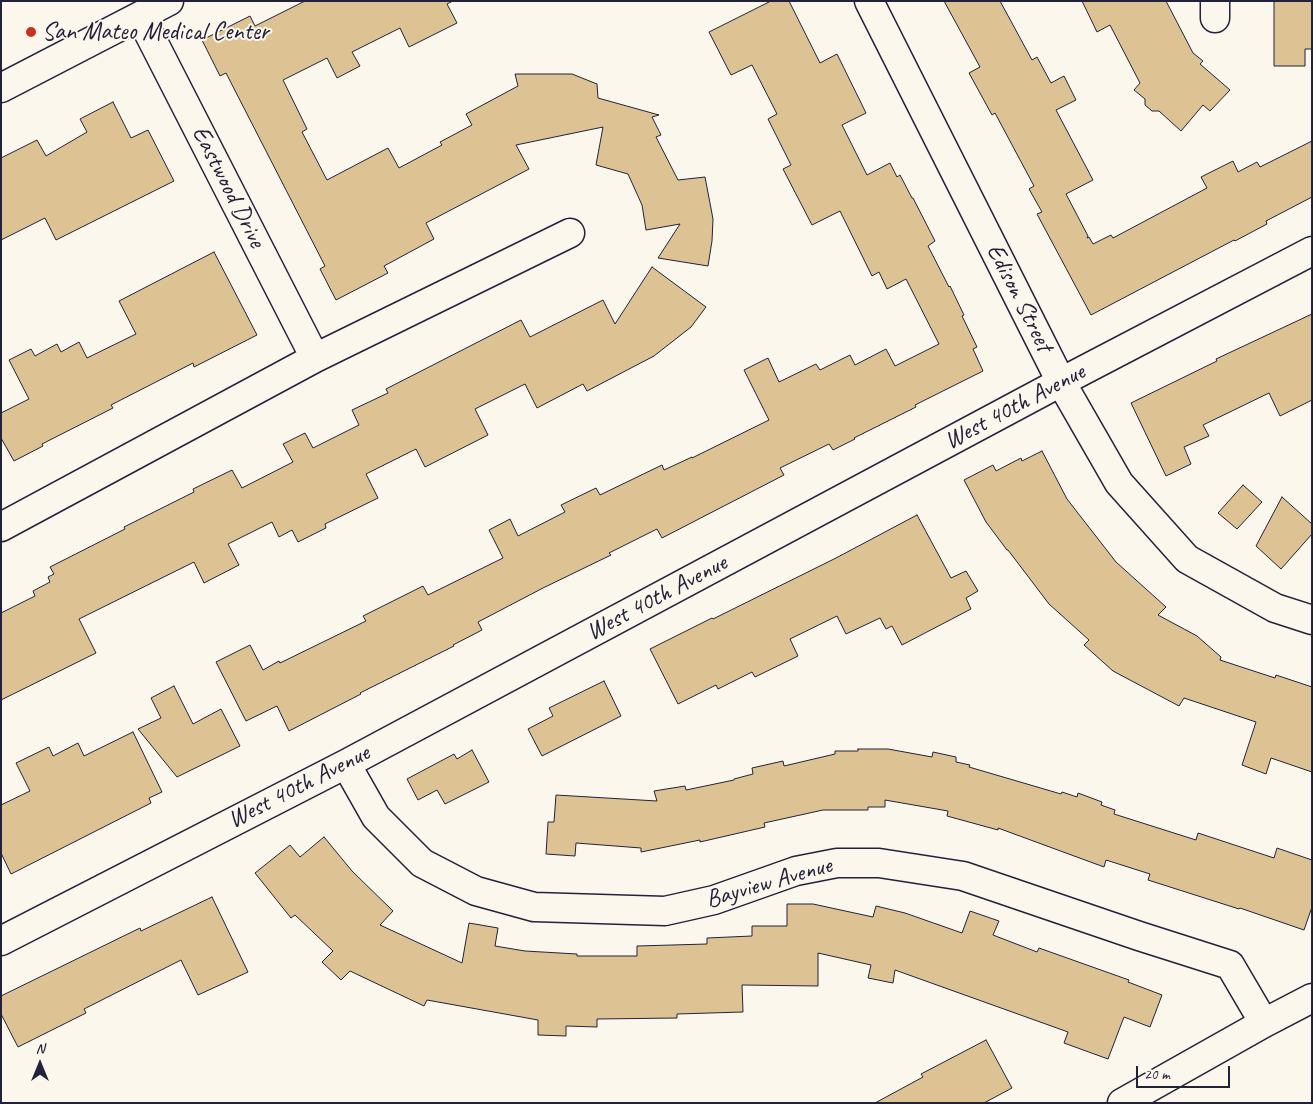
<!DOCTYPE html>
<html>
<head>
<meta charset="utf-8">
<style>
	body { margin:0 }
	#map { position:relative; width:1313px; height:1104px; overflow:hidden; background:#fbf7ec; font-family:Caveat,sans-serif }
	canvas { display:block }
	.frame { position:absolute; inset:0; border:2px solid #22223b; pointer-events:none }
	.north { position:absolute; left:15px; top:1039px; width:50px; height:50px; -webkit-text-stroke:4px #fbf7ec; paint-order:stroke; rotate:0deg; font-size:14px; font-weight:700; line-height:20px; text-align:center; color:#22223b }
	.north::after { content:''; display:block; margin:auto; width:18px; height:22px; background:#22223b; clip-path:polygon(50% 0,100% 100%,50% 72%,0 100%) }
	.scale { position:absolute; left:1136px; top:1066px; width:94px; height:22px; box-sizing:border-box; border:2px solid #22223b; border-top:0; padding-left:6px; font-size:15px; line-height:18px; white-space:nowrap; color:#22223b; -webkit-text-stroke:4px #fbf7ec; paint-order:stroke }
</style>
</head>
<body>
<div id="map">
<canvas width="1313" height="1104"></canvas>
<div class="frame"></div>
<div class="north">N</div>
<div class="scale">20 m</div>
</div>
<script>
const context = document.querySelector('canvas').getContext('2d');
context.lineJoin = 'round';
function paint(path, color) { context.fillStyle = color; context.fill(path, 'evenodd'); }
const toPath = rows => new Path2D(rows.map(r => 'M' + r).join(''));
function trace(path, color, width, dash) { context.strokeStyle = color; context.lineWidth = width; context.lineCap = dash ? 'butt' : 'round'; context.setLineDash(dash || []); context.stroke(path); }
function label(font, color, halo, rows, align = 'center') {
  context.font = font + ' Caveat,sans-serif'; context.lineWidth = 4; context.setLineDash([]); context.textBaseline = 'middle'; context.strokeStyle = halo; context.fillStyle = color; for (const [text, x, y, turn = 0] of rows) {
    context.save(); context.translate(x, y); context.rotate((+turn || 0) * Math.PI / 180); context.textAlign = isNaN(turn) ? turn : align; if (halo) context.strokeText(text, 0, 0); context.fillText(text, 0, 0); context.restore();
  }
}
const building = toPath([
	[305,1,453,1,447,4,457,23,409,47,400,28,352,52,360,66,337,78,327,58,283,80,307,129,302,132,327,180,388,148,399,168,442,145,440,142,472,125,466,114,518,86,515,74,572,74,597,84,598,98,659,115,652,117,661,135,656,137,678,180,705,177,713,219,712,241,708,266,658,258,680,224,646,230,642,205,628,174,596,165,603,127,516,145,529,169,426,223,434,239,384,266,388,273,336,300,320,269,325,266,226,73,220,76,202,40,250,16,255,26,305,1],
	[771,1,789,1,820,63,837,54,866,113,842,125,867,175,890,163,897,177,900,175,912,198,913,198,935,241,928,246,949,287,950,286,964,315,962,316,977,347,973,349,983,371,915,405,916,407,854,438,855,439,833,450,829,444,780,468,784,475,662,538,657,529,609,553,611,555,543,588,478,622,482,630,453,645,454,646,360,693,361,694,289,731,277,706,246,721,216,662,250,645,263,670,279,661,280,663,366,621,363,616,423,586,428,595,503,558,489,530,510,519,518,536,565,512,561,505,596,488,600,495,662,465,664,470,692,457,692,458,769,420,744,370,768,358,779,382,816,364,820,370,850,355,855,365,886,349,895,366,939,344,906,279,887,289,879,272,872,276,840,211,812,225,783,169,791,165,768,119,777,114,752,65,731,75,709,32,771,1],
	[944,1,1000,1,1032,60,1037,57,1051,83,1064,76,1076,100,1056,110,1093,180,1066,194,1088,236,1087,238,1089,237,1093,244,1111,235,1113,238,1207,188,1201,177,1233,161,1238,172,1257,162,1260,167,1312,141,1312,197,1266,221,1267,224,1235,241,1234,240,1091,315,1037,214,1042,212,1029,189,1034,186,995,113,992,115,969,73,980,67,944,1],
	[1082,1,1166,1,1193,53,1203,61,1200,64,1230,90,1210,111,1203,105,1181,131,1159,111,1152,111,1145,105,1145,99,1134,90,1140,83,1110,25,1097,32,1082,1],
	[1274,1,1312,1,1312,49,1305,49,1305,66,1274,66,1274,1],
	[113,102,131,138,148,130,174,181,56,240,45,218,1,240,1,158,37,140,46,156,87,132,80,119,113,102],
	[214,252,257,335,194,367,193,363,111,405,113,408,42,444,43,446,14,461,1,438,1,413,29,399,9,360,31,349,35,356,57,344,61,352,79,342,87,358,136,334,119,301,214,252],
	[652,267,706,307,691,327,654,356,587,391,583,384,537,408,525,384,475,409,488,435,425,467,416,449,366,474,378,498,325,524,326,528,298,542,292,530,279,537,272,522,228,544,239,565,204,583,194,562,79,619,96,653,1,700,1,613,35,596,33,591,50,582,48,577,54,574,50,567,125,529,124,527,194,492,193,489,232,470,242,488,293,462,283,444,305,433,313,448,359,425,352,410,388,393,386,389,521,320,530,337,603,300,615,324,652,267],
	[1312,314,1312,400,1280,416,1269,393,1203,425,1209,436,1184,447,1191,464,1166,476,1131,403,1217,361,1216,359,1312,314],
	[1042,451,1067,499,1116,562,1166,607,1158,615,1197,636,1221,657,1220,660,1275,678,1276,675,1312,687,1312,772,1271,758,1266,774,1242,765,1256,722,1184,698,1179,706,1113,671,1084,645,1089,640,1049,604,1008,550,1007,550,986,522,964,480,993,465,996,471,1021,458,1022,461,1042,451],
	[1243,485,1262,502,1237,529,1218,513,1243,485],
	[1282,497,1312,524,1312,534,1281,569,1256,546,1282,497],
	[917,515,951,578,966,571,978,591,966,598,971,609,902,645,892,626,886,629,880,618,846,634,837,616,790,639,798,656,755,677,752,672,718,689,716,685,678,704,650,649,712,618,713,619,836,558,917,515],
	[604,681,621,716,542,756,528,729,553,716,549,708,604,681],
	[174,686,193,724,221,709,240,746,177,777,138,729,161,718,151,698,174,686],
	[133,732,162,792,149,798,151,803,11,874,1,853,1,805,30,791,16,763,49,747,53,756,78,743,84,756,133,732],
	[858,749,888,749,932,757,933,752,956,757,956,762,970,765,969,767,1061,794,1062,792,1077,797,1078,793,1102,802,1101,805,1115,810,1114,814,1196,840,1198,833,1274,858,1277,848,1312,860,1312,907,1304,930,1240,908,1239,909,1148,880,1150,874,1106,860,1104,867,998,828,998,830,947,816,948,811,885,800,885,807,868,807,868,810,823,810,764,823,765,827,700,842,700,840,641,852,641,848,576,843,575,856,546,854,548,822,554,822,556,795,657,801,654,791,685,786,686,790,734,780,734,779,753,774,752,768,783,761,784,766,835,754,835,751,858,751,858,749],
	[472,750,489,782,445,804,437,790,418,800,407,779,454,754,457,759,472,750],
	[324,837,352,871,393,911,380,925,462,963,469,923,498,928,495,946,525,951,577,954,577,956,637,956,637,946,707,944,707,938,752,936,752,926,787,926,787,904,813,904,873,917,876,906,905,913,962,933,970,911,999,921,993,935,1037,952,1039,948,1129,980,1128,982,1162,995,1150,1027,1124,1017,1108,1059,1064,1043,1068,1032,895,970,893,983,868,978,871,965,818,953,818,986,742,985,743,1012,677,1014,677,1018,597,1019,597,1027,566,1026,566,1036,538,1035,538,1020,427,1000,424,1006,350,971,341,980,322,962,333,951,295,915,291,918,255,873,290,845,300,857,324,837],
	[212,897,248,972,198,995,181,960,84,1009,86,1013,18,1047,1,1014,1,996,140,928,141,931,212,897],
	[986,1040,1012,1088,984,1103,875,1103,923,1077,921,1074,986,1040]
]);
paint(building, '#ddc393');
trace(building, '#22223b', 1);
const minor = toPath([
	[869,1,1061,382,1119,483,1187,559,1275,608,1312,620],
	[1215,1,1215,18],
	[140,16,315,358],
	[1,88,169,1],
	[1,527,315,358,570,233],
	[346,764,376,817,422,863,476,891,534,907,665,911,714,900,796,871,837,863,879,863,963,876,1139,936,1230,965,1264,1023],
	[1,941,346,764,1061,382,1312,251],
	[1122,1103,1264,1023,1312,998]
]);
trace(minor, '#22223b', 31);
trace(minor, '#fbf7ec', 28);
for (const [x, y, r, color] of [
	[31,32,6,"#c8321e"]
]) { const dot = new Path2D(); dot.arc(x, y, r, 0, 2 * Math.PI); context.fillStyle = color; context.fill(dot); trace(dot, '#fbf7ec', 2); }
label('25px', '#22223b', '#fbf7ec', [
	["San Mateo Medical Center",42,32]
], 'left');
label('25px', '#22223b', '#fbf7ec', [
	["Eastwood Drive",228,187,63],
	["Edison Street",1019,298,63],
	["West 40th Avenue",1015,407,-28],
	["West 40th Avenue",657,598,-28],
	["West 40th Avenue",299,787,-27],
	["Bayview Avenue",769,883,-16]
]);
</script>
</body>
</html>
